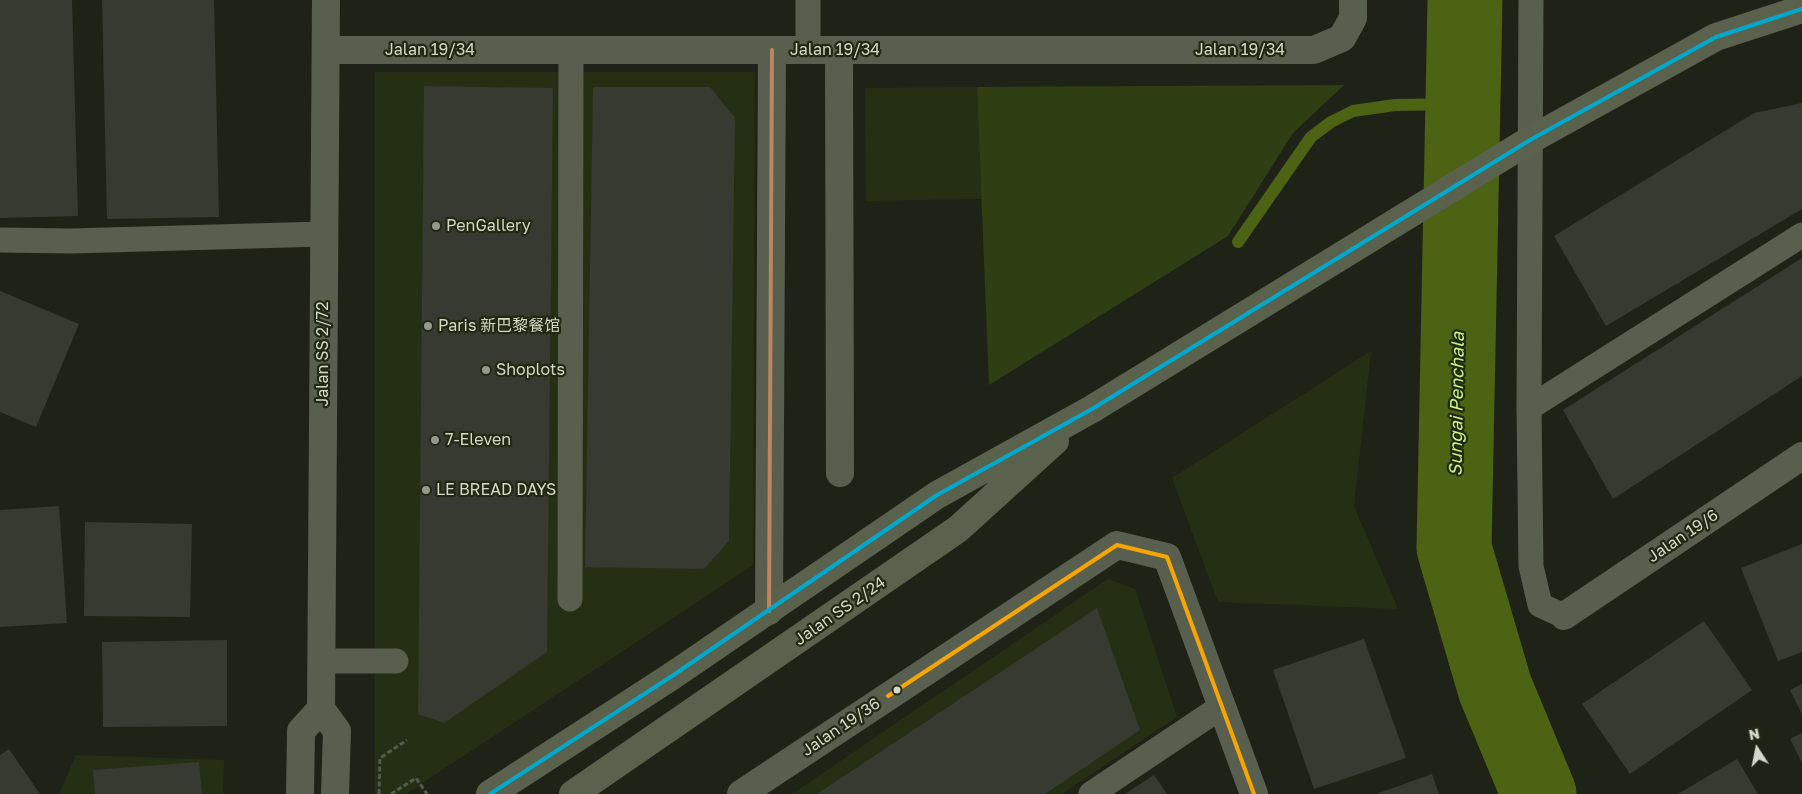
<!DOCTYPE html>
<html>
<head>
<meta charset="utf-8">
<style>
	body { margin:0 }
	#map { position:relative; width:1802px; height:794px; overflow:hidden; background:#1f2317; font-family:"Golos Text",sans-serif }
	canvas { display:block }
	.north { position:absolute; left:1732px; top:724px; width:50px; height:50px; -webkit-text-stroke:4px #202911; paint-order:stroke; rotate:349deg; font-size:14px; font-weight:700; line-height:20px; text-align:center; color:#d2d8ca }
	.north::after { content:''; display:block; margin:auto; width:18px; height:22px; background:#d2d8ca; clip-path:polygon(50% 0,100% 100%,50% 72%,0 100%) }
</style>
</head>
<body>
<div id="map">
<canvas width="1802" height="794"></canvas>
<div class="north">N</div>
</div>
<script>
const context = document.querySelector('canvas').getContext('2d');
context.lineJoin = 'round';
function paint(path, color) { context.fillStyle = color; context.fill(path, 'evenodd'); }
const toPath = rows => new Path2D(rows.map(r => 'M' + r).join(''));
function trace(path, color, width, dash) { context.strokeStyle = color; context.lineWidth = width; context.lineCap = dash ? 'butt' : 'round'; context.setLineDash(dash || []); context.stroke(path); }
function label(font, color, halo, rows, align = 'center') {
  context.font = font + ' "Golos Text","Noto Sans SC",sans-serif'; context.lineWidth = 4.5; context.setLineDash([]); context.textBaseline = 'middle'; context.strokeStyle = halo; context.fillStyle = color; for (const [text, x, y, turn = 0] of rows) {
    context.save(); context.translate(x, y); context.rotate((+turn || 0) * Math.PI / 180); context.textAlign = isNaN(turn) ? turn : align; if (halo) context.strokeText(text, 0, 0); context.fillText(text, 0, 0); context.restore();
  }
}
paint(toPath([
	[375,72,755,72,753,565,406,794,375,794],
	[977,87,982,199,866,201,865,88],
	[1371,351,1354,506,1398,609,1218,602,1172,478],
	[1108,579,1135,589,1177,717,1062,794,792,794],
	[76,755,224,760,223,794,59,794]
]), '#252f14');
paint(toPath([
	[1344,85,1293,133,1228,236,989,385,977,87]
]), '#303e14');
trace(toPath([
	[1238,242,1311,137,1331,122,1353,111,1395,105,1463,104]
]), '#4b6312', 12);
trace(toPath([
	[1465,0,1454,548,1495,688,1539,794]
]), '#4b6312', 75);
paint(toPath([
	[0,0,72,0,78,216,0,218],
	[102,0,214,0,219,217,107,219],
	[424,86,553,88,547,652,444,723,418,714],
	[593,87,710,87,735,118,729,541,704,569,585,567],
	[1802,103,1802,209,1606,326,1554,236,1754,113],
	[1802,258,1802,376,1613,499,1563,410],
	[0,291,79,324,36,427,0,412],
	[59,506,67,623,0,627,0,510],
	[85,522,192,524,190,617,84,616],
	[1802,544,1802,652,1778,661,1741,568],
	[1097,608,1140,730,1045,794,817,794],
	[1704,621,1752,690,1630,774,1582,704],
	[1364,639,1406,758,1314,789,1273,670],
	[227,640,227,726,103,727,102,642],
	[1802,684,1802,714,1790,690],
	[1802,733,1802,763,1790,739],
	[9,749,40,794,0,794,0,755],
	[1737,759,1758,794,1678,794],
	[199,762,202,794,95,794,93,770],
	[1432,774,1439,794,1376,794],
	[1154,775,1167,794,1125,794]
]), '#363a30');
trace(toPath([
	[379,794,380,758,407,740],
	[391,794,416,778,427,794]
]), '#555a4d', 3, [5, 2.5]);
trace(toPath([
	[1531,0,1529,408,1531,566,1540,605,1564,616],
	[808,50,808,0],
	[0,240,71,241,324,234],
	[1529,408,1802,235],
	[570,599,571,50],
	[321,661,396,661],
	[1091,794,1221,707]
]), '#595f4e', 25);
trace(toPath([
	[326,0,321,709,337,731,335,794],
	[326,50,1314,50,1342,38,1353,18,1353,0],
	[839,50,840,473],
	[769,611,772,50],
	[1564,616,1802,456],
	[300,794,301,731,321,709],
	[741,794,1117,545,1167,557,1254,794]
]), '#595f4e', 28);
trace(toPath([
	[490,794,672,676,937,495,1092,409,1530,140,1716,37,1802,9],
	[573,794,958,529,1055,441]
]), '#5a624d', 28);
trace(toPath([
	[769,611,772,50]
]), '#bb8660', 4);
trace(toPath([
	[888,696,1117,545,1167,557,1254,794]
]), '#f7a600', 4);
trace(toPath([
	[490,794,672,676,937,495,1092,409,1530,140,1716,37,1802,9]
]), '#00a9ce', 4);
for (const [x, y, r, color] of [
	[436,226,5,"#93998b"],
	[428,326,5,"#93998b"],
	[486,370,5,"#93998b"],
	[435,440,5,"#93998b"],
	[426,490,5,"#93998b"],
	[897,690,4.5,"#d2d8ca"]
]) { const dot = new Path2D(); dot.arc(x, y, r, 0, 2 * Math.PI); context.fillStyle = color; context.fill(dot); trace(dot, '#202911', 2); }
label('16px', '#d2d8ca', '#202911', [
	["Jalan 19/34",430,50],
	["Jalan 19/34",835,50],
	["Jalan 19/34",1240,50],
	["Jalan SS 2/72",323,354,-90],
	["Jalan 19/6",1683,536,-34],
	["Jalan SS 2/24",840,611,-35],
	["Jalan 19/36",841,727,-34]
]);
label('16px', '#d2d8ca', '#202911', [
	["PenGallery",446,226],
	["Paris 新巴黎餐馆",438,326],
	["Shoplots",496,370],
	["7-Eleven",445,440],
	["LE BREAD DAYS",436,490]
], 'left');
label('italic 18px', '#caf284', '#202911', [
	["Sungai Penchala",1457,404,-89]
]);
</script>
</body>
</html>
